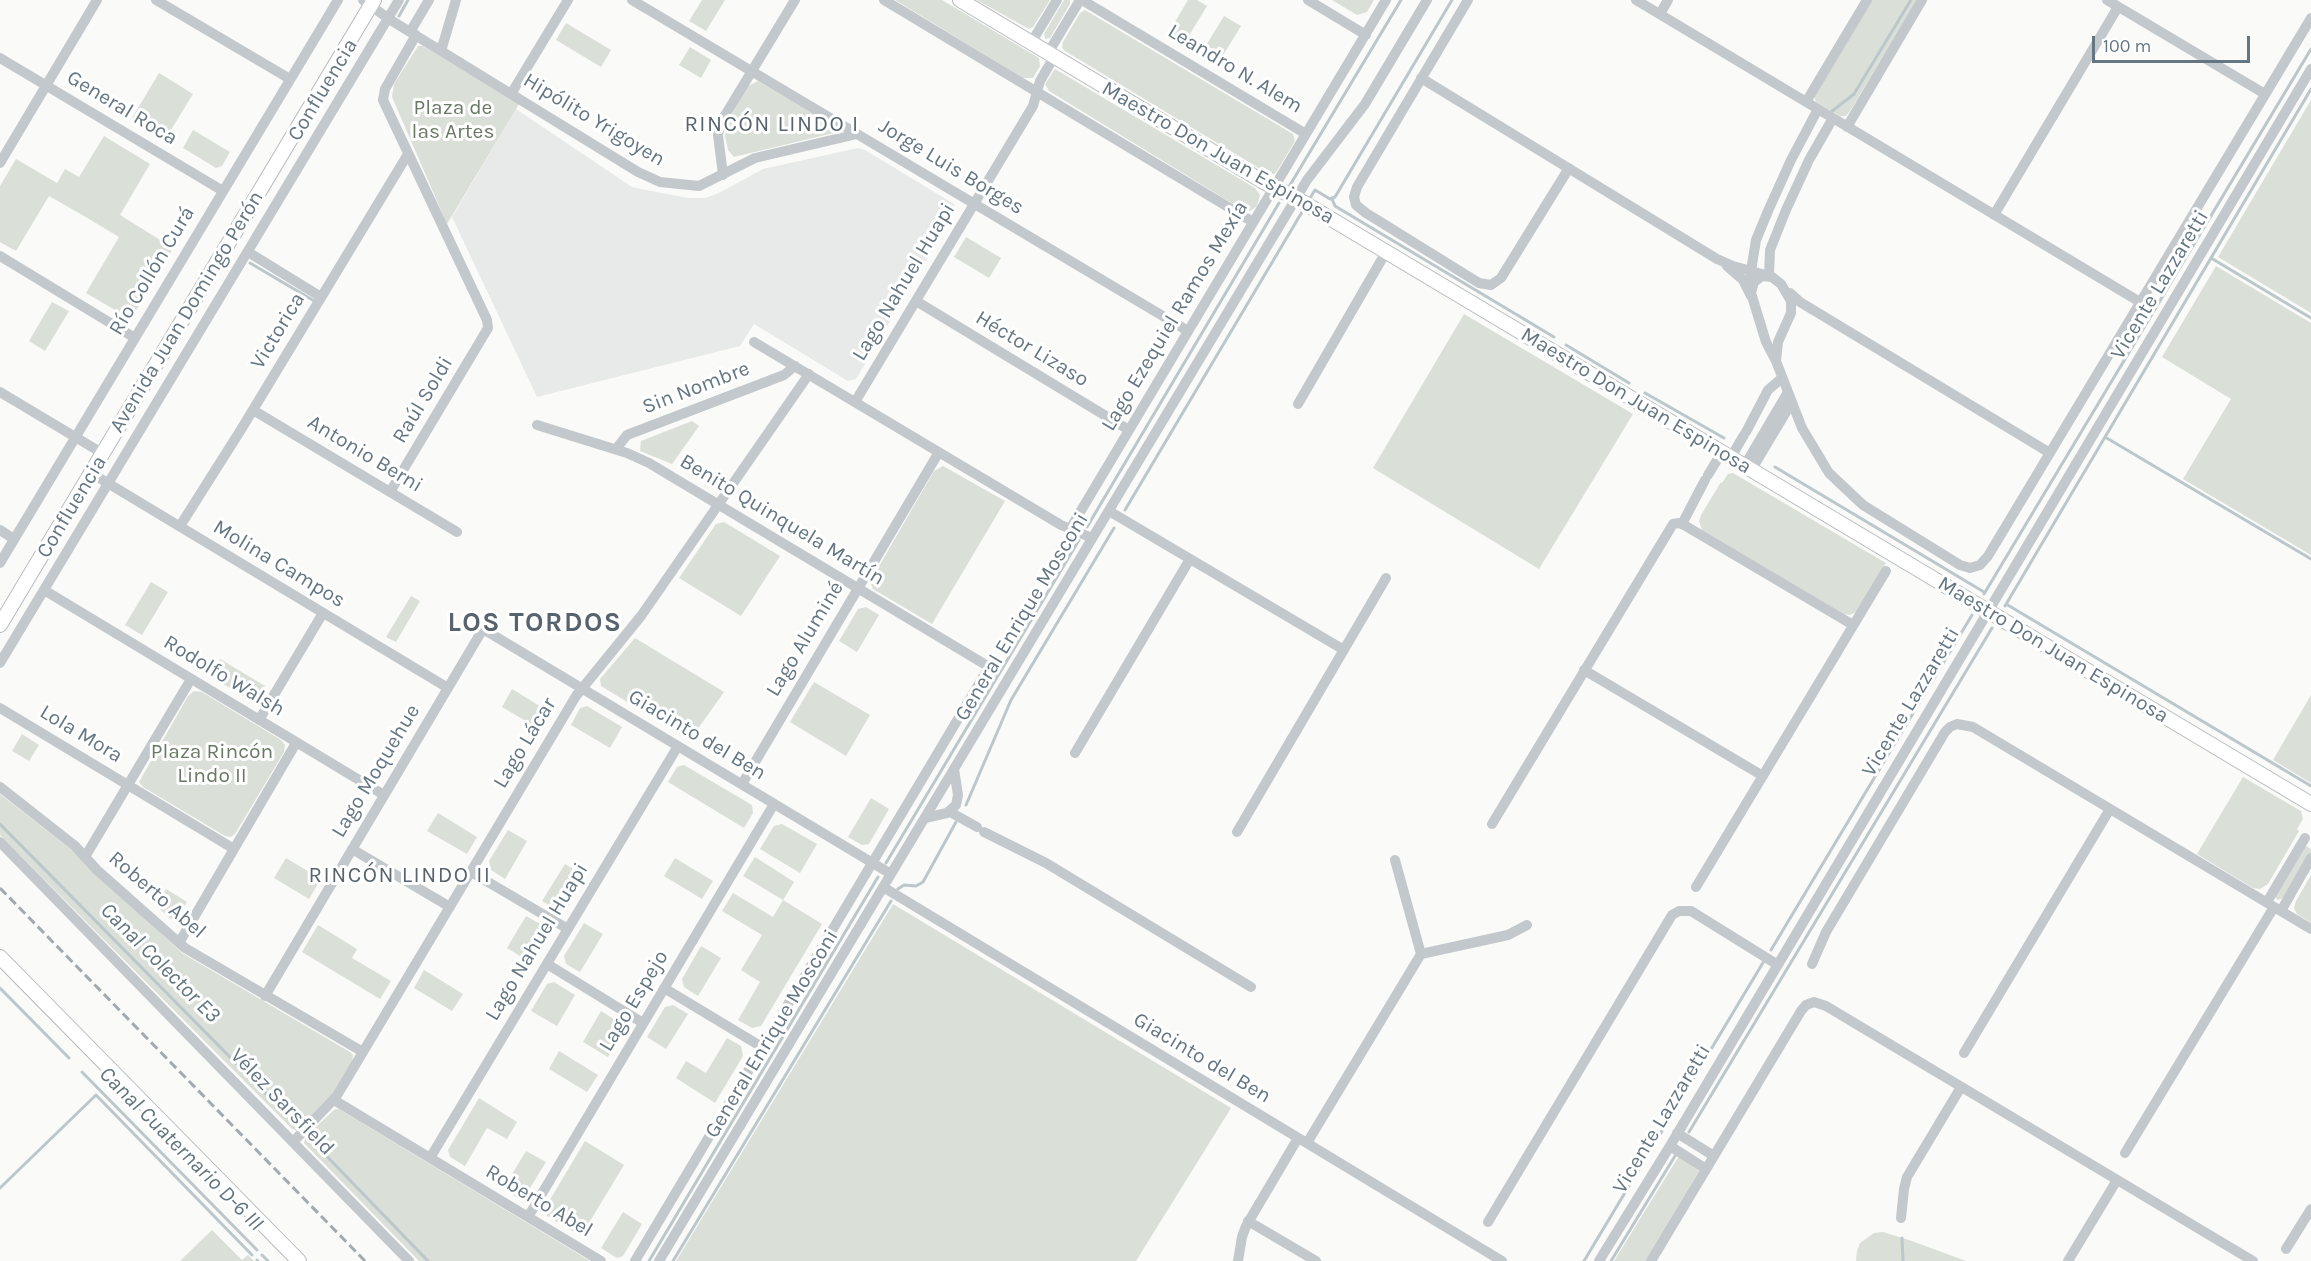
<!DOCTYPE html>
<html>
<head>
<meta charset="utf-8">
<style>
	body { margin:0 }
	#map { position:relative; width:2311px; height:1261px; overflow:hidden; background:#fafaf8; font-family:Karla,sans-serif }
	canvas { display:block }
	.scale { position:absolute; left:2092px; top:36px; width:158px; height:27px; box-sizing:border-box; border:3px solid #657683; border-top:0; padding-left:8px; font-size:18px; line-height:21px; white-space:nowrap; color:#657683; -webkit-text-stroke:4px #fff; paint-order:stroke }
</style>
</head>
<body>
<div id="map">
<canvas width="2311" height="1261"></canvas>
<div class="scale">100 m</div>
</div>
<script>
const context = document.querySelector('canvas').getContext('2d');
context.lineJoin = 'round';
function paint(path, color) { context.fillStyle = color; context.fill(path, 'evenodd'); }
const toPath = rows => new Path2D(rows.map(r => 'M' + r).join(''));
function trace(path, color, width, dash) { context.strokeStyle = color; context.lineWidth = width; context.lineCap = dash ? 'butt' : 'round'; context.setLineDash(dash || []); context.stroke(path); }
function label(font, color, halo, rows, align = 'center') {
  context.font = font + ' Karla,sans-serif'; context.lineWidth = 6; context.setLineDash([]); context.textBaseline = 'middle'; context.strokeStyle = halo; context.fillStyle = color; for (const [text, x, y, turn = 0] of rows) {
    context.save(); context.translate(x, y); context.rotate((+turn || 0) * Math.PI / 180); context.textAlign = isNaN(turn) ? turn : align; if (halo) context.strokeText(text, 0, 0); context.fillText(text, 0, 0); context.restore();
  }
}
paint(toPath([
	[516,109,632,187,641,189,688,198,705,198,719,193,763,169,858,148,865,150,954,204,955,211,856,379,848,381,754,324,740,346,537,397,452,217]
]), '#e8e9e9');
paint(toPath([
	[702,0,725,0,706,31,689,21],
	[895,0,942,0,1039,58,1040,66,1033,78,1023,78],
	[977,0,1050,0,1033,27,1029,29],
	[1064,0,1070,0,1070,4,1050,38,1045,39,1044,34],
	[1188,0,1197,0,1207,6,1182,47,1166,37],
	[1332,0,1374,0,1367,12,1357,15],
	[1870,0,1917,0,1850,111,1846,116,1840,116,1816,102,1814,96],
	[1085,10,1293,134,1295,141,1277,171,1274,174,1267,173,1065,51,1062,48,1063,42,1080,13],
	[1224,16,1241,26,1216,67,1199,57],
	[566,23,611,50,601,67,556,40],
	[418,46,423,46,519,104,447,224,392,97,394,84],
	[690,47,711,60,701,78,679,65],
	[1055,69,1255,188,1260,195,1257,206,1250,211,1243,210,1049,91,1045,84],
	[159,73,193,94,166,138,132,118],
	[758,81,839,128,838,132,734,157,728,150,725,136,727,123,748,86],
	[2311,100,2311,313,2218,257],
	[193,130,230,152,222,166,216,168,183,148],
	[104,136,150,164,120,215,173,248,134,314,127,317,86,293,119,237,84,216,49,196,16,251,0,242,0,186,16,159,57,183,65,169,79,177],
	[966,237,1001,258,989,278,954,257],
	[2216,266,2311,323,2311,555,2183,479,2231,399,2162,357],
	[52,302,69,311,45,351,29,341],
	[1464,314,1633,414,1539,569,1373,468],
	[692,421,699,426,672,464,640,451,641,441],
	[943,466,1005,501,932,624,873,589,870,582,934,471],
	[1733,473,1886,563,1858,611,1850,615,1844,614,1702,530,1699,521,1701,515,1721,482,1722,483,1728,474],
	[724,522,780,556,741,616,679,578,716,524],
	[151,582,168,592,142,635,125,625],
	[411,596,420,601,396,642,386,637],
	[866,607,879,615,857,652,839,641,858,609],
	[635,638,724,692,690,740,601,686,600,679],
	[220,659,265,686,257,698,250,700,210,676],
	[814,682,870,715,846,756,790,722],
	[512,689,551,713,541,730,502,707],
	[194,691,202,692,281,740,285,745,284,752,235,834,231,837,225,836,143,787,139,782,188,696],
	[2311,695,2311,783,2273,760],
	[587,706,622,727,610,748,571,725,580,708],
	[22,734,39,745,29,761,12,751],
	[684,765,752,805,753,813,744,828,668,782,677,767],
	[2243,777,2301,811,2303,819,2297,829,2299,831,2268,884,2260,889,2253,888,2197,854],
	[0,794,73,851,182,953,350,1052,353,1055,352,1061,331,1096,297,1131,292,1129,0,835],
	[871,798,889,809,869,844,862,845,848,837],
	[438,813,477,837,467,854,427,831],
	[782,824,817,844,800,873,760,849,774,826],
	[508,830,527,841,505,879,491,870,489,861],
	[2304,845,2311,849,2311,852,2283,898,2278,900,2275,897],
	[755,857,794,882,783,900,822,924,761,1026,752,1028,738,1020,760,982,741,970,762,935,722,911,733,893,773,917,783,900,743,876],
	[286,858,321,879,309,899,274,878],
	[675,858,713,881,702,899,664,876],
	[565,864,586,877,567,908,559,911,542,901],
	[2311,875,2311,923,2297,914,2294,908,2296,901],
	[166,889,187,902,177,918,171,919,156,906],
	[893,904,1231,1108,1136,1261,676,1261],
	[526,916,549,929,550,936,533,964,507,948],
	[584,923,603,934,580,972,566,964,564,956],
	[318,925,357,949,352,958,391,981,380,999,302,952],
	[701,946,721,958,698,996,684,987,682,979],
	[424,970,463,994,452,1011,414,988],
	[554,982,575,995,557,1026,531,1011,547,984],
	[673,1005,688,1014,666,1049,647,1037,665,1007],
	[601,1011,622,1024,624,1030,608,1057,583,1042],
	[727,1038,741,1046,743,1056,715,1103,676,1078,686,1061,706,1073],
	[559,1051,598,1075,587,1092,549,1069],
	[479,1098,517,1122,507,1139,487,1128,465,1166,450,1157,448,1150],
	[335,1109,339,1109,590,1261,419,1261,304,1143,306,1136],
	[585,1141,624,1165,581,1236,547,1216,545,1208],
	[526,1151,546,1162,525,1196,518,1198,503,1189],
	[1679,1156,1699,1171,1646,1261,1614,1261],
	[623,1212,642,1224,623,1256,617,1258,601,1248],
	[212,1230,242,1260,248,1255,254,1261,180,1261],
	[1883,1232,1909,1240,1966,1261,1856,1261,1857,1251,1860,1243,1874,1233]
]), '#dadfd7');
trace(toPath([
	[399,16,408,0],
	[1831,112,1854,94,1911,0],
	[1290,185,1401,0],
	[1310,198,1315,190,1330,199,1335,197,1452,0],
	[1332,199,1335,206,1554,337],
	[2211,258,2311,318],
	[250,263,316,302],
	[1566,345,1629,383],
	[1645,393,1724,438],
	[2105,437,2311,559],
	[1775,467,1984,592],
	[1125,510,1302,212],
	[1087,527,1279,203],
	[1984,594,2311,49],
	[2006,604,2311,786],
	[2005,606,2311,89],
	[966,805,1011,700,1114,528],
	[0,824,296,1124],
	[886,863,1079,540],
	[898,889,904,885,916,886,923,882,956,822],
	[1771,950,1972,615],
	[0,988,69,1058],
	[82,1072,257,1250],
	[96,1095,252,1255],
	[1689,1132,1992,628],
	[312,1141,428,1261],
	[0,1188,96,1095],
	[1902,1238,1903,1261],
	[262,1255,268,1261],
	[257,1260,258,1261],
	[649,1261,878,877],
	[673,1261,891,901],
	[1584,1261,1764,961],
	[1611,1261,1675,1156]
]), '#bbc7cb', 3);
const major = toPath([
	[960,0,1262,181,1296,198,2311,804],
	[0,625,374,0],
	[0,957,299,1261]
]);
trace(major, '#b5babe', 16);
trace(toPath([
	[156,0,290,79],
	[363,0,389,19,638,172,660,182,699,186,755,158,857,134],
	[632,0,1188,331],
	[884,0,1253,222],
	[1082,0,1306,134],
	[1308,0,1366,35],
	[1468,0,1357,187,1354,197,1356,205,1366,213,1479,283,1491,285,1501,278,1569,168],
	[1636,0,2140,302],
	[2107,0,2265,94],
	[1660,14,1668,0],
	[410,32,429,0],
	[1031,43,1057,0],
	[441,51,456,0],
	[1048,53,1080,0],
	[0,58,223,191],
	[1421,78,1717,259,1733,266,1769,276,1770,250,1786,210,1809,160,1833,118],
	[511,94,568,0],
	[1806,102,1867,0],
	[1847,127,1922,0],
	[0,163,97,0],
	[723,175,718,135,721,122,795,0],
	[1994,215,2118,7],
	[248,252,321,297],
	[0,256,135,338],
	[1727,266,1743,280,1751,296],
	[1750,277,1756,240,1768,211,1791,160,1818,109],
	[1790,293,1800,302,2050,453],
	[916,301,1129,430],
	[754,342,1061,525,1092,538],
	[1776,361,1778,342,1791,313,1791,301,1781,284,1772,277,1762,276,1754,282,1751,293,1766,342,1776,361,1802,428,1829,473,1863,505,1960,565,1970,568,1980,565,1988,556,2311,18],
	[0,392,102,453],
	[855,402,1033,106,1040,81,1054,57],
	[1298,404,1386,252],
	[253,410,457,532],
	[537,425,627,453,649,463,996,671],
	[1746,432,1768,390,1782,378],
	[616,449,627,435,784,375,795,366],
	[1731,457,1744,435],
	[1745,465,1788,392],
	[1752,469,1792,402],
	[91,473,448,688],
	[1708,475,1722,452],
	[390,492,488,328,487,320,383,100,385,89,416,35],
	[1109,511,1344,650],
	[1682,524,1705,480],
	[180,526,242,428,408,154],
	[1070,529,1386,0],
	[0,530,14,539],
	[0,563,338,0],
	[44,590,384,795],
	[0,663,399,0],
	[1584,670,1763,776],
	[0,708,234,849],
	[259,720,323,613],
	[1075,753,1190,559],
	[742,784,939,452],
	[0,787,75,846,97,870,185,948,363,1052],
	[950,812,977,827],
	[925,818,947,813,956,805,958,795,954,769],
	[1492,824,1673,524,1679,523,1684,525,1853,625],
	[984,832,1046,863,1251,987],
	[1237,832,1386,578],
	[0,842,409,1261],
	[352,849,450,907],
	[85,857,191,679],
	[1395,860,1421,954],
	[471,872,568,929],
	[883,887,1502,1261],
	[1696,887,1886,571],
	[2267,902,2305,838],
	[2281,911,2311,858],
	[179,943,296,743],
	[547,964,643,1023],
	[1812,964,1826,932,1945,732,1950,727,1957,724,1973,727,2311,929],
	[664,988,762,1047],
	[265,996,483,629,891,874],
	[1964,1053,2110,809],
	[334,1100,601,1261],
	[1677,1133,1714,1156],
	[293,1142,336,1097,576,696,641,616,809,374],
	[1307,1143,1421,954,1508,935,1527,925],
	[1670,1146,1706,1169],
	[2125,1153,2274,907],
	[430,1158,678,746],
	[528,1217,774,804],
	[1901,1218,1904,1189,1907,1177,1961,1087],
	[1248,1221,1316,1261],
	[1488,1222,1672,915,1679,911,1691,911,1778,965],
	[2286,1249,2311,1209],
	[635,1261,989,667],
	[659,1261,1307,180,1365,104,1427,0],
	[1238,1261,1242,1237,1246,1226,1298,1138],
	[1599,1261,1670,1146,2311,69],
	[1651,1261,1801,1011,1806,1005,1814,1002,1826,1006,2253,1261],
	[2068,1261,2117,1180]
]), '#c3c8cc', 10);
trace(major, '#fff', 14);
trace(toPath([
	[0,888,365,1261]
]), '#a2aab0', 3, [9, 4.5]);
label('21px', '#657683', '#fff', [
	["Leandro N. Alem",1235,69,31],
	["Confluencia",323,90,-59],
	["General Roca",122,108,31],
	["Hipólito Yrigoyen",594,120,31],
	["Maestro Don Juan Espinosa",1218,153,30],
	["Jorge Luis Borges",951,167,31],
	["Río Collón Curá",152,271,-59],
	["Lago Nahuel Huapi",904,282,-59],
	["Vicente Lazzaretti",2160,285,-59],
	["Avenida Juan Domingo Perón",187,312,-59],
	["Lago Ezequiel Ramos Mexía",1175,316,-59],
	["Victorica",278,331,-59],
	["Héctor Lizaso",1032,349,31],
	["Sin Nombre",696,388,-21],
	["Raúl Soldi",423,400,-59],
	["Maestro Don Juan Espinosa",1636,401,31],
	["Antonio Berni",365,454,31],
	["Confluencia",72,507,-59],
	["Benito Quinquela Martín",782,520,31],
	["Molina Campos",279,564,31],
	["General Enrique Mosconi",1022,617,-59],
	["Lago Aluminé",805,639,-59],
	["Maestro Don Juan Espinosa",2053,650,31],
	["Rodolfo Walsh",224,676,31],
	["Vicente Lazzaretti",1911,702,-59],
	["Lola Mora",81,734,31],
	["Giacinto del Ben",697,735,31],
	["Lago Lácar",525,743,-59],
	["Lago Moquehue",376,771,-59],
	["Roberto Abel",157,895,41],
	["Lago Nahuel Huapi",537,942,-59],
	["Lago Espejo",634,1001,-59],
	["General Enrique Mosconi",772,1034,-59],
	["Giacinto del Ben",1202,1058,31],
	["Vélez Sarsfield",282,1102,46],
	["Vicente Lazzaretti",1662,1119,-59],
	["Roberto Abel",539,1201,31]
]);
label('21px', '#687a64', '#fff', [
	["Plaza de",453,108],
	["las Artes",453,132],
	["Plaza Rincón",212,752],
	["Lindo II",212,776]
]);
context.letterSpacing = '1.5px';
label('22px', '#57646e', '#fff', [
	["RINCÓN LINDO I",772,125],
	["RINCÓN LINDO II",400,876]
]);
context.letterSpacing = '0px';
label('italic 22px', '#60757c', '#fff', [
	["Canal Colector E3",160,963,45],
	["Canal Cuaternario D-6 III",181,1149,45]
]);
context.letterSpacing = '1.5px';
label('bold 27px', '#57646e', '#fff', [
	["LOS TORDOS",535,623]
]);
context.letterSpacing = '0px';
</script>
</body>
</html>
